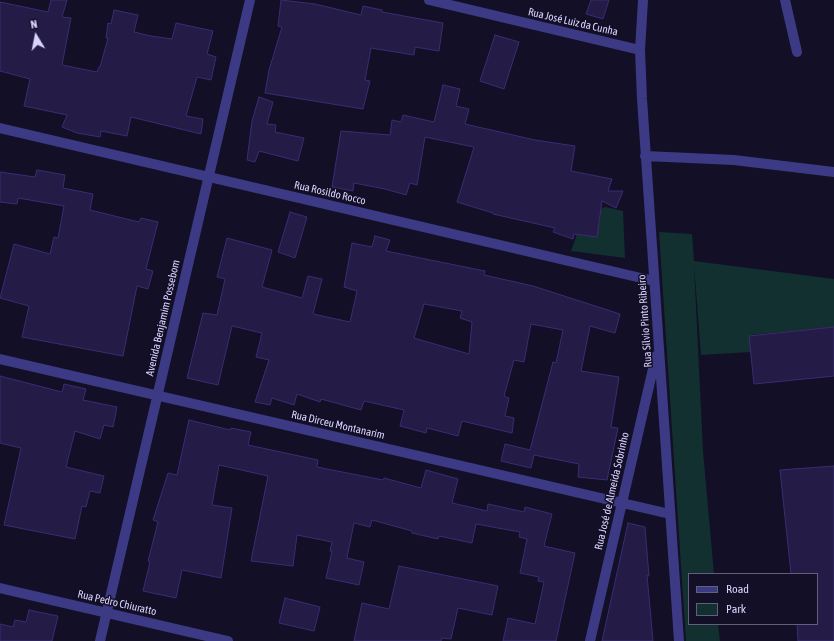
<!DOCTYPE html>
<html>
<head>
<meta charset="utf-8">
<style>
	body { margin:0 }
	#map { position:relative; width:834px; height:641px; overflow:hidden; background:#130f26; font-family:"Asap Condensed",sans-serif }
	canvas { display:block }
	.legend { position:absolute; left:688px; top:573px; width:130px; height:52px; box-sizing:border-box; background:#130f26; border:1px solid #625e7d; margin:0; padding:5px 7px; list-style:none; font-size:12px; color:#d9d4ff }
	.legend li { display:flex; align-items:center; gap:8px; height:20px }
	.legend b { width:20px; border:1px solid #625e7d }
	.north { position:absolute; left:16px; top:16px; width:40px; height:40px; -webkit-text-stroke:3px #130f26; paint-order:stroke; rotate:350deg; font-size:11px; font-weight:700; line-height:16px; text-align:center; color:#d9d4ff }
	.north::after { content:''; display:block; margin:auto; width:14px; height:18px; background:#d9d4ff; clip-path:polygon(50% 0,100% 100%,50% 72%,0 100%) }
</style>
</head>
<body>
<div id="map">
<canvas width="834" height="641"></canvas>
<ul class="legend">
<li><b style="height:5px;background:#3d3a85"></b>Road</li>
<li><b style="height:11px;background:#12302f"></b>Park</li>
</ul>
<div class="north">N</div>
</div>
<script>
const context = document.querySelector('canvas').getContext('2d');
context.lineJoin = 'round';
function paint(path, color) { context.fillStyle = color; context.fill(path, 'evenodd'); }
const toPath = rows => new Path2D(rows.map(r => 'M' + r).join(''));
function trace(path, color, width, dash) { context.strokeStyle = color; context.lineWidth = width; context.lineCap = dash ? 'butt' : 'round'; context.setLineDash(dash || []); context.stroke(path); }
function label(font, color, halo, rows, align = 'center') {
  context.font = font + ' "Asap Condensed",sans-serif'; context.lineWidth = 3; context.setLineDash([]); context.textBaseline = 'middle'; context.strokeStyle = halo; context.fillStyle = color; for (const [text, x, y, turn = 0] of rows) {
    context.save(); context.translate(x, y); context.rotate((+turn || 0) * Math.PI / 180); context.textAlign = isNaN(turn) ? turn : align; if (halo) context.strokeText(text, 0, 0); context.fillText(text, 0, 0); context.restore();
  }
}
paint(toPath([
	[605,207,623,211,625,258,571,251,577,234,597,237,601,209],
	[659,232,692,234,694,261,834,279,834,327,750,335,751,352,701,355,694,265,703,451,714,574,689,574,689,624,718,624,720,641,686,641]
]), '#12302f');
const building = toPath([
	[51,0,67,0,62,17,71,18,62,65,97,72,99,67,100,67,108,38,106,38,108,23,111,24,114,10,138,15,134,32,151,36,172,39,176,23,213,31,207,54,216,57,211,80,197,77,186,116,203,119,201,134,131,117,127,136,101,131,100,137,77,133,62,127,67,115,24,106,30,79,0,71,0,2,48,12,51,0],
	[281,0,315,4,361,15,363,6,382,10,382,12,443,23,439,51,415,47,414,55,371,48,365,80,370,81,363,109,265,93,269,70,282,27,278,26,281,0],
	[591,0,609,0,603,19,586,14,591,0],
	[495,35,519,42,504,89,480,81,495,35],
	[443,85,460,89,456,106,469,109,465,124,535,140,575,146,571,171,612,179,608,191,623,191,616,208,602,201,597,237,574,234,573,239,553,232,555,228,493,214,493,213,457,202,474,147,425,137,417,185,410,183,406,195,385,189,354,183,353,191,332,187,341,131,390,135,392,120,401,122,403,115,434,122,443,85],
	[259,97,273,102,267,124,276,125,275,132,304,138,298,161,259,151,255,162,247,160,252,121,259,97],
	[37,170,65,175,63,188,93,194,90,210,139,222,141,218,158,222,146,269,153,271,148,289,137,286,123,356,22,337,29,306,0,298,14,244,50,254,54,237,58,238,64,206,18,198,17,204,0,202,0,172,35,177,37,170],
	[290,212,307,217,295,258,278,252,290,212],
	[375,236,390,240,386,251,485,271,484,275,533,286,620,314,615,333,590,326,581,371,619,377,611,427,618,428,607,480,578,477,579,464,534,455,531,468,501,461,505,444,530,450,553,362,556,363,563,330,531,324,524,362,514,360,504,396,509,398,505,416,514,418,512,433,462,421,458,436,427,428,426,433,400,426,404,410,364,401,361,410,321,399,320,402,297,394,294,405,272,398,270,405,255,402,269,360,256,357,262,333,232,326,218,385,187,378,203,313,217,315,225,279,217,277,227,238,272,250,262,287,302,298,308,276,322,279,313,314,350,322,357,291,344,287,352,243,372,247,375,236],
	[424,304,462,311,460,318,472,322,469,354,414,338,424,304],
	[834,327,834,376,754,384,749,336,834,327],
	[0,376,62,392,64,384,86,389,83,400,117,407,113,427,104,425,100,439,75,431,66,467,104,476,100,493,90,491,86,507,82,506,75,539,4,525,21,448,0,443,0,376],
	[189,420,230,430,231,428,251,432,248,445,318,460,317,467,383,480,384,478,421,488,426,470,458,479,452,503,487,511,488,504,524,512,525,507,552,514,544,546,575,553,556,641,503,641,508,618,535,624,544,582,538,581,539,577,520,573,527,539,519,537,520,532,476,524,472,543,439,536,438,539,412,533,412,531,372,520,370,527,354,523,347,558,364,562,359,585,326,578,332,551,330,551,332,542,297,535,293,566,251,561,268,476,219,465,212,505,232,508,221,578,182,570,176,598,143,591,150,562,148,561,158,522,153,520,168,473,177,475,189,420],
	[834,466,834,641,798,641,797,624,817,624,817,574,791,574,780,470,834,466],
	[628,523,645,527,649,576,647,575,653,641,602,641,628,523],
	[399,566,498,586,492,615,458,608,451,639,442,638,441,641,354,641,362,603,389,609,399,566],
	[285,598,320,607,314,631,279,623,285,598],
	[29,610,58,616,52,641,0,641,0,624,13,627,15,620,26,622,29,610]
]);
paint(building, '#241b47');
trace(building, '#3b2d73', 1);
trace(toPath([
	[429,0,640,50],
	[643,0,640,50,642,99,679,641],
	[785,0,797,52],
	[0,128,654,281],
	[645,156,734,160,834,172],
	[0,359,670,514],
	[0,588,228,641],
	[100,641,250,0],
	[590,641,656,356]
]), '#3d3a85', 10);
label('11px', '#d9d4ff', '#130f26', [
	["Rua José Luiz da Cunha",573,22,13],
	["Rua Rosildo Rocco",330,193,13],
	["Avenida Benjamim Possebom",163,318,-77],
	["Rua Sílvio Pinto Ribeiro",645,321,-94],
	["Rua Dirceu Montanarim",338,425,13],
	["Rua José de Almeida Sobrinho",612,491,-77],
	["Rua Pedro Chiuratto",117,603,13]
]);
</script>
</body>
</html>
